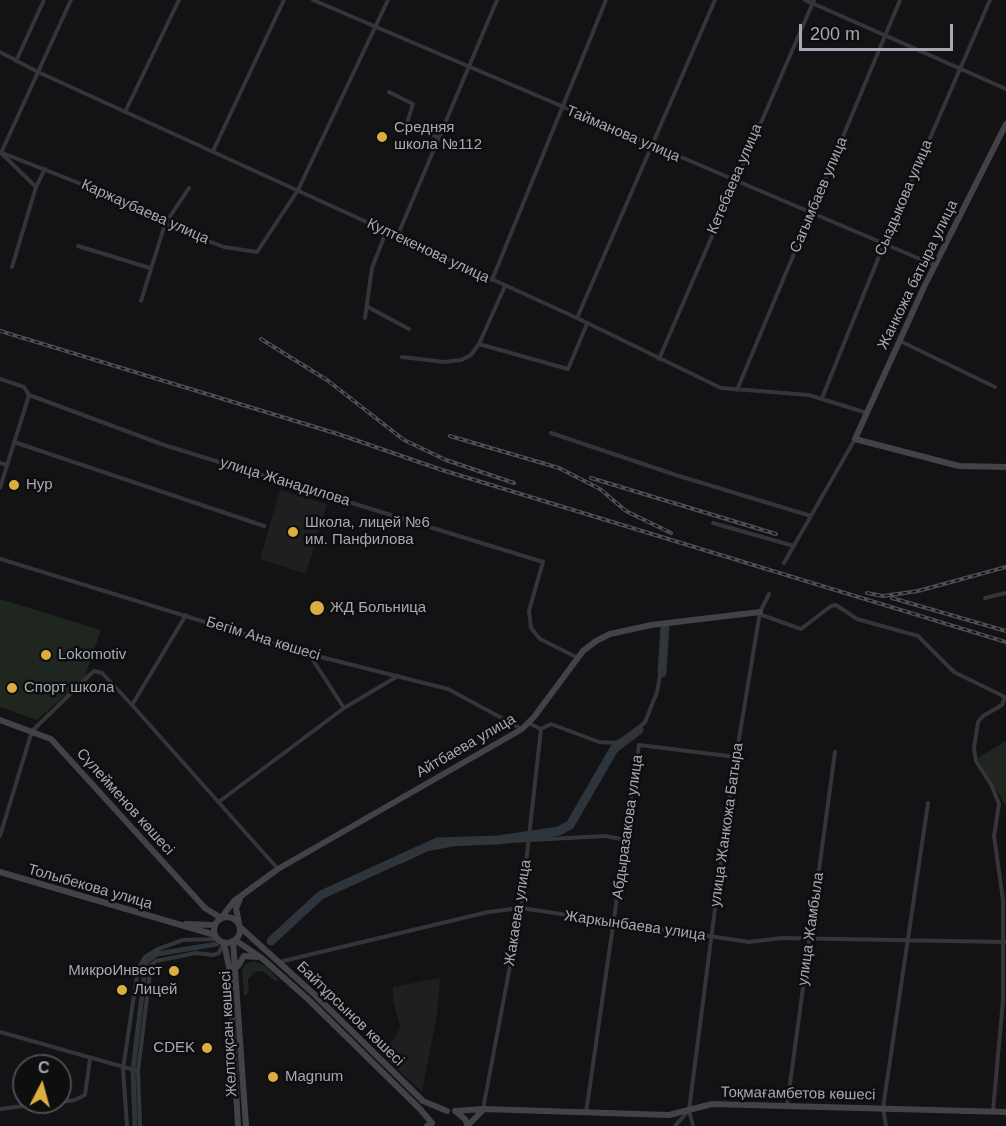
<!DOCTYPE html>
<html>
<head>
<meta charset="utf-8">
<style>
	body { margin:0 }
	#map { position:relative; width:1006px; height:1126px; overflow:hidden; background:#131214; font-family:Helvetica,sans-serif }
	canvas { display:block }
	.north { position:absolute; left:12px; top:1054px; width:60px; height:60px; box-sizing:border-box; background:#0e0e0f; border:2px solid #4a4c51; border-radius:50%; rotate:6deg; font-size:16px; font-weight:700; line-height:24px; text-align:center; color:#a5a9b3 }
	.north::after { content:''; display:block; margin:auto; width:21px; height:27px; background:#ddad41; clip-path:polygon(50% 0,100% 100%,50% 72%,0 100%) }
	.scale { position:absolute; left:799px; top:24px; width:154px; height:27px; box-sizing:border-box; border:3px solid #a5a9b3; border-top:0; padding-left:8px; font-size:18px; line-height:21px; white-space:nowrap; color:#a5a9b3; -webkit-text-stroke:4px #0e0e0f; paint-order:stroke }
</style>
</head>
<body>
<div id="map">
<canvas width="1006" height="1126"></canvas>
<div class="north">С</div>
<div class="scale">200 m</div>
</div>
<script>
const context = document.querySelector('canvas').getContext('2d');
context.lineJoin = 'round';
function paint(path, color) { context.fillStyle = color; context.fill(path, 'evenodd'); }
const toPath = rows => new Path2D(rows.map(r => 'M' + r).join(''));
function trace(path, color, width, dash) { context.strokeStyle = color; context.lineWidth = width; context.lineCap = dash ? 'butt' : 'round'; context.setLineDash(dash || []); context.stroke(path); }
function label(font, color, halo, rows, align = 'center') {
  context.font = font + ' Helvetica,sans-serif'; context.lineWidth = 5; context.setLineDash([]); context.textBaseline = 'middle'; context.strokeStyle = halo; context.fillStyle = color; for (const [text, x, y, turn = 0] of rows) {
    context.save(); context.translate(x, y); context.rotate((+turn || 0) * Math.PI / 180); context.textAlign = isNaN(turn) ? turn : align; if (halo) context.strokeText(text, 0, 0); context.fillText(text, 0, 0); context.restore();
  }
}
paint(toPath([
	[280,490,327,504,306,574,260,559],
	[440,978,437,1014,422,1092,380,1053,395,1038,400,1027,393,1001,393,987]
]), '#1f1f21');
paint(toPath([
	[0,599,101,630,84,679,37,720,0,707],
	[1006,741,1006,806,977,758],
	[254,961,266,966,279,980,275,981,263,971,254,972,248,980,249,992,244,997,242,970,246,964]
]), '#1f2620');
trace(toPath([
	[135,1126,133,1070,146,962,157,954,217,944]
]), '#2d343b', 5);
trace(toPath([
	[662,673,665,625],
	[271,941,321,895,437,842,498,840,559,831,570,825,614,749,639,730]
]), '#2d343b', 9);
trace(toPath([
	[313,0,934,265],
	[805,0,1006,89],
	[0,52,38,72,577,318,721,388,809,395,867,413],
	[16,61,44,0],
	[389,92,413,104,407,123,439,138],
	[125,112,179,0],
	[213,151,284,0],
	[0,152,99,191,165,224,224,247,257,252,298,190,388,0],
	[36,187,45,169],
	[397,237,497,0],
	[78,246,150,268],
	[12,267,36,187,1,153,71,0],
	[492,280,606,0],
	[141,301,165,224,189,188],
	[368,307,409,329],
	[365,318,372,268,386,232],
	[577,318,715,0],
	[900,341,995,387],
	[479,344,568,369,587,324],
	[402,357,444,362,461,360,471,355,479,344,505,286],
	[659,359,814,0],
	[0,379,24,387,29,395,0,488],
	[737,390,900,0],
	[29,395,164,445,543,562,529,611,531,628,540,639,578,658],
	[822,398,884,244,990,0],
	[551,433,679,476,811,516],
	[14,442,264,526],
	[0,463,7,465],
	[713,523,794,546],
	[0,559,309,654,448,689,522,729],
	[784,563,855,439],
	[985,598,1006,593],
	[759,614,801,629,831,606,836,605,857,619,918,636,954,672,1005,697,1002,705,983,716,978,722,974,748,976,761,992,786,999,804,994,836,1003,900,1003,1000,993,1111],
	[309,654,344,708],
	[132,705,186,615],
	[528,723,541,729],
	[541,729,551,724,599,742,616,743,631,735,645,722,657,692,663,660,663,623],
	[220,801,344,708,398,676],
	[0,836,32,731,94,671,102,673,132,705,278,869],
	[400,862,428,849,455,844,605,836,626,840],
	[279,962,488,912,521,908,749,942,782,938,1006,942],
	[0,1032,138,1071],
	[60,1102,75,1100,85,1095,90,1059],
	[787,1106,835,752],
	[0,1109,56,1102],
	[483,1109,521,908,541,729],
	[689,1110,693,1126],
	[586,1113,639,745,736,757],
	[127,1126,123,1069,138,969,145,957,158,949,183,940,217,939],
	[140,1126,138,1071,151,965,156,961,196,953,213,955,219,953,223,944],
	[675,1126,689,1110,730,793,760,612,769,594],
	[886,1126,883,1108,928,803]
]), '#343538', 4);
trace(toPath([
	[1006,124,924,287,855,439,959,466,1006,467],
	[0,720,51,739,205,908,221,918,234,901,278,869,522,729,534,717,583,651,596,641,610,634,651,625,760,612],
	[0,872,215,935],
	'214 930a13 13 0 1 1 26 0a13 13 0 1 1-26 0Z',
	[239,923,236,908,240,899],
	[186,924,215,925],
	[240,927,315,995,423,1101,447,1111],
	[235,940,263,959,310,1001,420,1109,432,1123,427,1126],
	[233,941,246,1126],
	[224,943,229,967,238,1126],
	[238,966,244,956,257,957],
	[455,1111,483,1109,669,1115,712,1104,1006,1112],
	[455,1111,465,1119,468,1126],
	[468,1125,483,1110]
]), '#424348', 6);
const rail = toPath([
	[0,331,338,434,442,470,1006,642],
	[261,339,327,380,404,440,446,460,514,483],
	[450,436,559,468,600,489,626,511,671,533],
	[591,478,776,534],
	[867,593,883,596,918,591,1006,567],
	[892,598,1006,631]
]);
trace(rail, '#4d4e53', 4);
trace(rail, '#0e0e0f', 1.5, [4.5]);
for (const [x, y, r, color] of [
	[382,137,6,"#ddad41"],
	[14,485,6,"#ddad41"],
	[293,532,6,"#ddad41"],
	[317,608,8,"#ddad41"],
	[46,655,6,"#ddad41"],
	[12,688,6,"#ddad41"],
	[174,971,6,"#ddad41"],
	[122,990,6,"#ddad41"],
	[207,1048,6,"#ddad41"],
	[273,1077,6,"#ddad41"]
]) { const dot = new Path2D(); dot.arc(x, y, r, 0, 2 * Math.PI); context.fillStyle = color; context.fill(dot); trace(dot, '#0e0e0f', 2); }
label('15px', '#a5a9b3', '#0e0e0f', [
	["Средняя",394,128],
	["школа №112",394,145],
	["Нур",26,485],
	["Школа, лицей №6",305,523],
	["им. Панфилова",305,540],
	["ЖД Больница",330,608],
	["Lokomotiv",58,655],
	["Спорт школа",24,688],
	["МикроИнвест",162,971,"right"],
	["Лицей",134,990],
	["CDEK",195,1048,"right"],
	["Magnum",285,1077]
], 'left');
label('15px', '#a5a9b3', '#0e0e0f', [
	["Тайманова улица",623,134,23],
	["Кетебаева улица",735,179,-67],
	["Сагымбаев улица",819,195,-67],
	["Сыздыкова улица",904,198,-67],
	["Каржаубаева улица",145,212,24],
	["Култекенова улица",428,251,25],
	["Жанкожа батыра улица",918,275,-64],
	["улица Жанадилова",285,482,17],
	["Бегім Ана көшесі",263,639,17],
	["Айтбаева улица",466,746,-30],
	["Сүлейменов көшесі",125,802,48],
	["улица Жанкожа Батыра",727,825,-82],
	["Абдыразакова улица",628,827,-82],
	["Толыбекова улица",90,887,16],
	["Жакаева улица",518,913,-81],
	["Жаркынбаева улица",635,926,8],
	["улица Жамбыла",811,929,-82],
	["Байтұрсынов көшесі",350,1014,44],
	["Желтоқсан көшесі",229,1034,-93],
	["Тоқмағамбетов көшесі",798,1094,1]
]);
</script>
</body>
</html>
